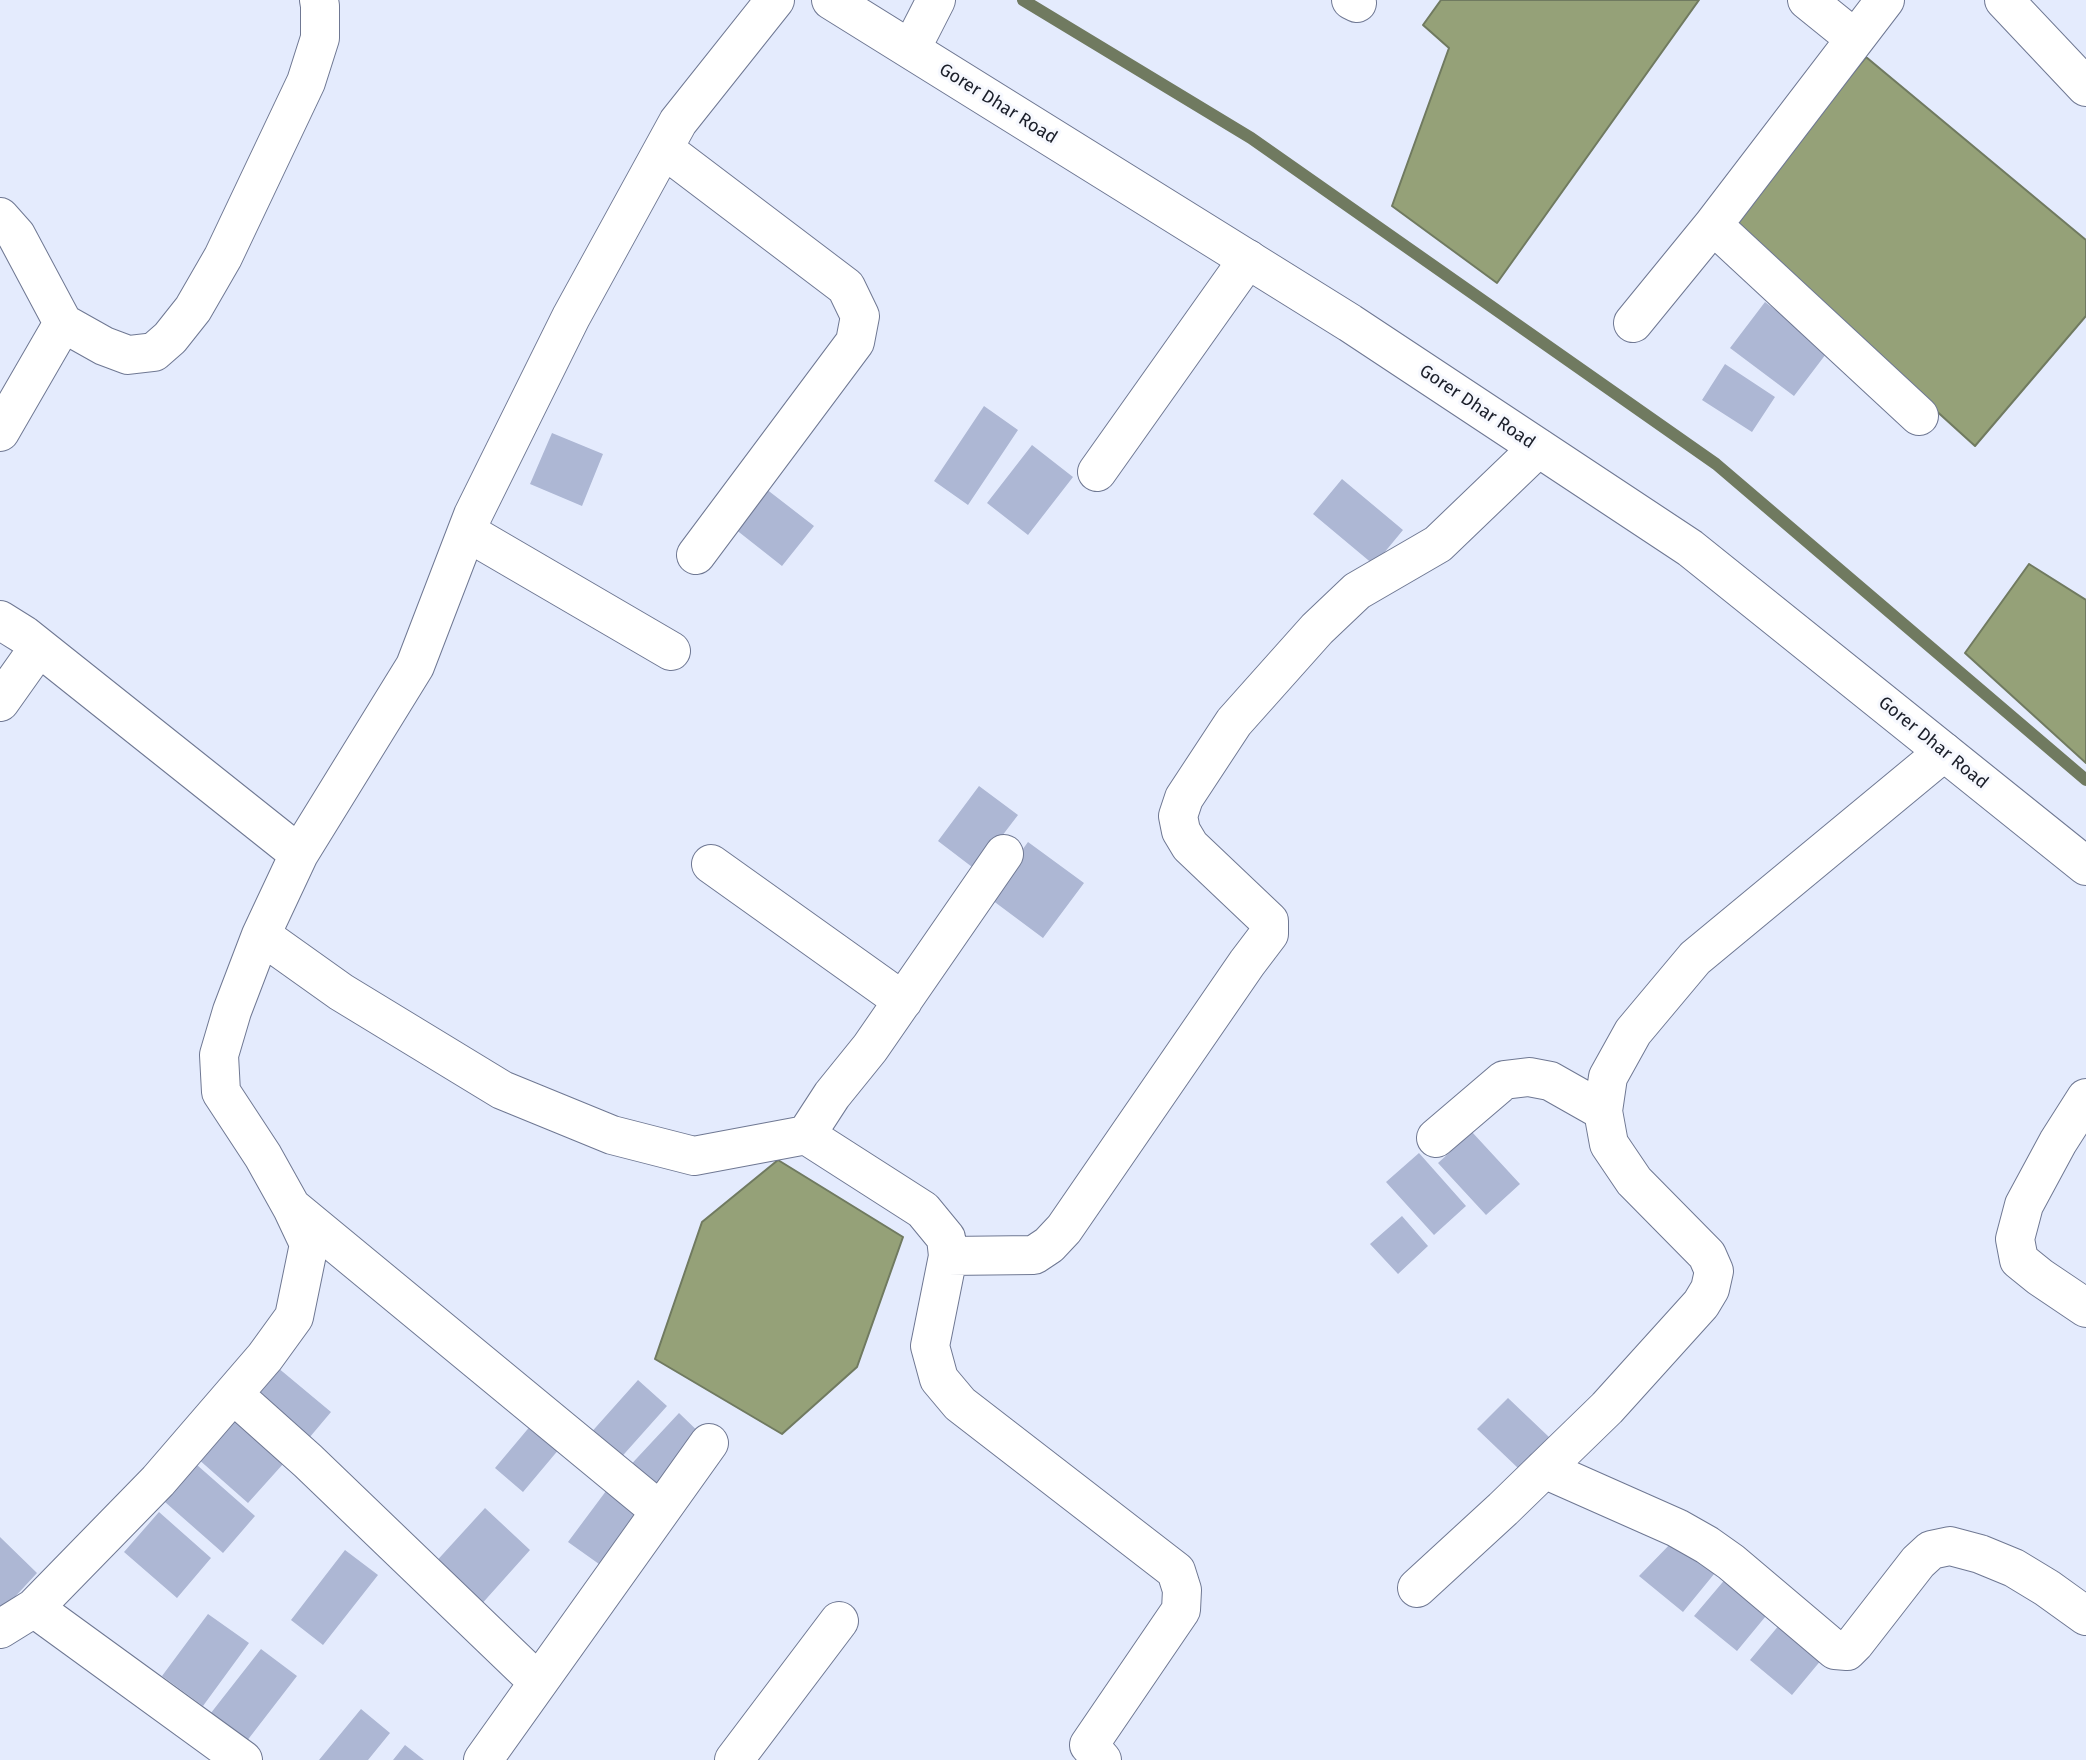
<!DOCTYPE html>
<html>
<head>
<meta charset="utf-8">
<style>
	body { margin:0 }
	canvas { display:block; background:#e4ebfd }
</style>
</head>
<body>
<canvas width="2086" height="1760"></canvas>
<script>
const context = document.querySelector('canvas').getContext('2d');
context.lineJoin = 'round';
function paint(path, color) { context.fillStyle = color; context.fill(path, 'evenodd'); }
const toPath = rows => new Path2D(rows.map(r => 'M' + r).join(''));
function trace(path, color, width, dash) { context.strokeStyle = color; context.lineWidth = width; context.lineCap = dash ? 'butt' : 'round'; context.setLineDash(dash || []); context.stroke(path); }
function label(font, color, halo, rows, align = 'center') {
  context.font = font + ' "Fira Sans",sans-serif'; context.lineWidth = 6; context.setLineDash([]); context.textBaseline = 'middle'; context.strokeStyle = halo; context.fillStyle = color; for (const [text, x, y, turn = 0] of rows) {
    context.save(); context.translate(x, y); context.rotate((+turn || 0) * Math.PI / 180); context.textAlign = isNaN(turn) ? turn : align; if (halo) context.strokeText(text, 0, 0); context.fillText(text, 0, 0); context.restore();
  }
}
const water = toPath([
	[1441,0,1699,0,1497,283,1392,206,1449,48,1423,25,1441,0],
	[1866,57,2086,240,2086,316,1975,446,1729,223,1866,57],
	[2029,564,2086,600,2086,763,1965,653,2029,564],
	[778,1160,903,1237,857,1367,782,1434,655,1359,702,1222,778,1160]
]);
paint(water, '#95a178');
trace(water, '#707a60', 2);
trace(toPath([
	[1023,0,1251,138,1716,464,2086,780]
]), '#707a60', 12);
paint(toPath([
	[1765,302,1829,350,1794,396,1730,348],
	[1725,364,1775,397,1752,432,1702,400],
	[984,406,1018,430,968,505,934,481],
	[552,433,603,454,582,506,530,484],
	[1032,445,1073,477,1028,535,987,503],
	[1342,479,1403,530,1374,565,1313,514],
	[761,485,814,526,782,566,730,525],
	[979,786,1018,815,976,870,938,841],
	[1028,842,1084,883,1043,938,988,897],
	[1472,1132,1520,1184,1486,1215,1438,1163],
	[1419,1153,1466,1206,1434,1235,1386,1182],
	[1402,1216,1428,1246,1398,1274,1370,1244],
	[277,1367,331,1412,304,1444,250,1399],
	[638,1380,667,1406,617,1462,588,1436],
	[1508,1398,1549,1437,1519,1469,1477,1429],
	[240,1408,292,1454,248,1503,197,1458],
	[679,1413,706,1439,651,1498,624,1472],
	[537,1418,565,1442,523,1492,495,1468],
	[197,1465,255,1516,223,1553,165,1502],
	[609,1487,638,1509,599,1564,568,1542],
	[485,1508,530,1550,479,1607,432,1566],
	[159,1512,211,1558,177,1598,124,1552],
	[1678,1536,1719,1568,1683,1612,1639,1576],
	[0,1537,37,1573,0,1613],
	[345,1550,378,1575,323,1645,291,1620],
	[1733,1570,1775,1605,1737,1651,1694,1616],
	[208,1614,249,1643,203,1706,162,1676],
	[1785,1618,1827,1653,1792,1695,1750,1660],
	[261,1649,297,1676,243,1746,207,1718],
	[361,1709,390,1733,368,1760,319,1760],
	[405,1745,424,1760,393,1760]
]), '#adb7d4');
const minor = toPath([
	[1351,0,1357,3],
	[1807,0,1854,38],
	[2004,0,2086,87],
	[911,49,936,0],
	[664,149,846,287,860,316,855,342,696,555],
	[0,217,16,235,63,323,104,346,128,355,154,352,170,338,193,309,223,257,306,82,320,38,320,6,319,0],
	[1713,225,1919,416],
	[1633,323,1713,225,1885,0],
	[0,432,63,323],
	[1097,472,1248,259],
	[467,532,671,651],
	[0,620,24,635,299,854],
	[0,702,39,647],
	[711,864,903,1001],
	[261,935,341,992,502,1090,612,1135,694,1156,806,1135,923,1210,946,1238,948,1256,930,1346,939,1379,960,1404,1176,1571,1182,1590,1181,1610,1089,1745,1102,1760],
	[2086,1098,2058,1142,2024,1205,2015,1239,2019,1260,2040,1277,2086,1308],
	[806,1135,832,1095,870,1048,1004,854],
	[1436,1138,1504,1080,1529,1077,1550,1081,1603,1111],
	[294,1209,660,1511],
	[948,1256,1034,1255,1049,1245,1064,1229,1247,963,1269,934,1269,921,1190,846,1181,831,1178,816,1184,798,1234,722,1317,629,1357,591,1438,544,1538,448],
	[233,1394,308,1461,538,1682],
	[1544,1469,1677,1528,1707,1545,1731,1562,1835,1650,1847,1651,1855,1643,1918,1562,1931,1550,1950,1546,1980,1554,2014,1568,2047,1588,2086,1616],
	[1417,1588,1503,1509,1607,1408,1701,1304,1710,1289,1714,1271,1707,1255,1634,1181,1609,1144,1603,1111,1608,1077,1633,1032,1695,958,1944,752],
	[34,1608,243,1760],
	[0,1629,34,1608,158,1481,265,1357,294,1317,309,1244,292,1208,263,1156,221,1092,219,1055,232,1011,261,935,299,854,415,666,473,515,571,317,678,122,775,0],
	[483,1760,709,1443],
	[734,1760,839,1621]
]);
const tertiary = toPath([
	[831,0,1350,323,1690,548,2086,866]
]);
trace(minor, '#6f7893', 40);
trace(tertiary, '#6f7893', 40);
trace(minor, '#fff', 38);
trace(tertiary, '#fff', 38);
label('18px', '#1a1e29', '#f6f8fe', [
	["Gorer Dhar Road",998,104,32],
	["Gorer Dhar Road",1477,407,34],
	["Gorer Dhar Road",1933,743,39]
]);
</script>
</body>
</html>
